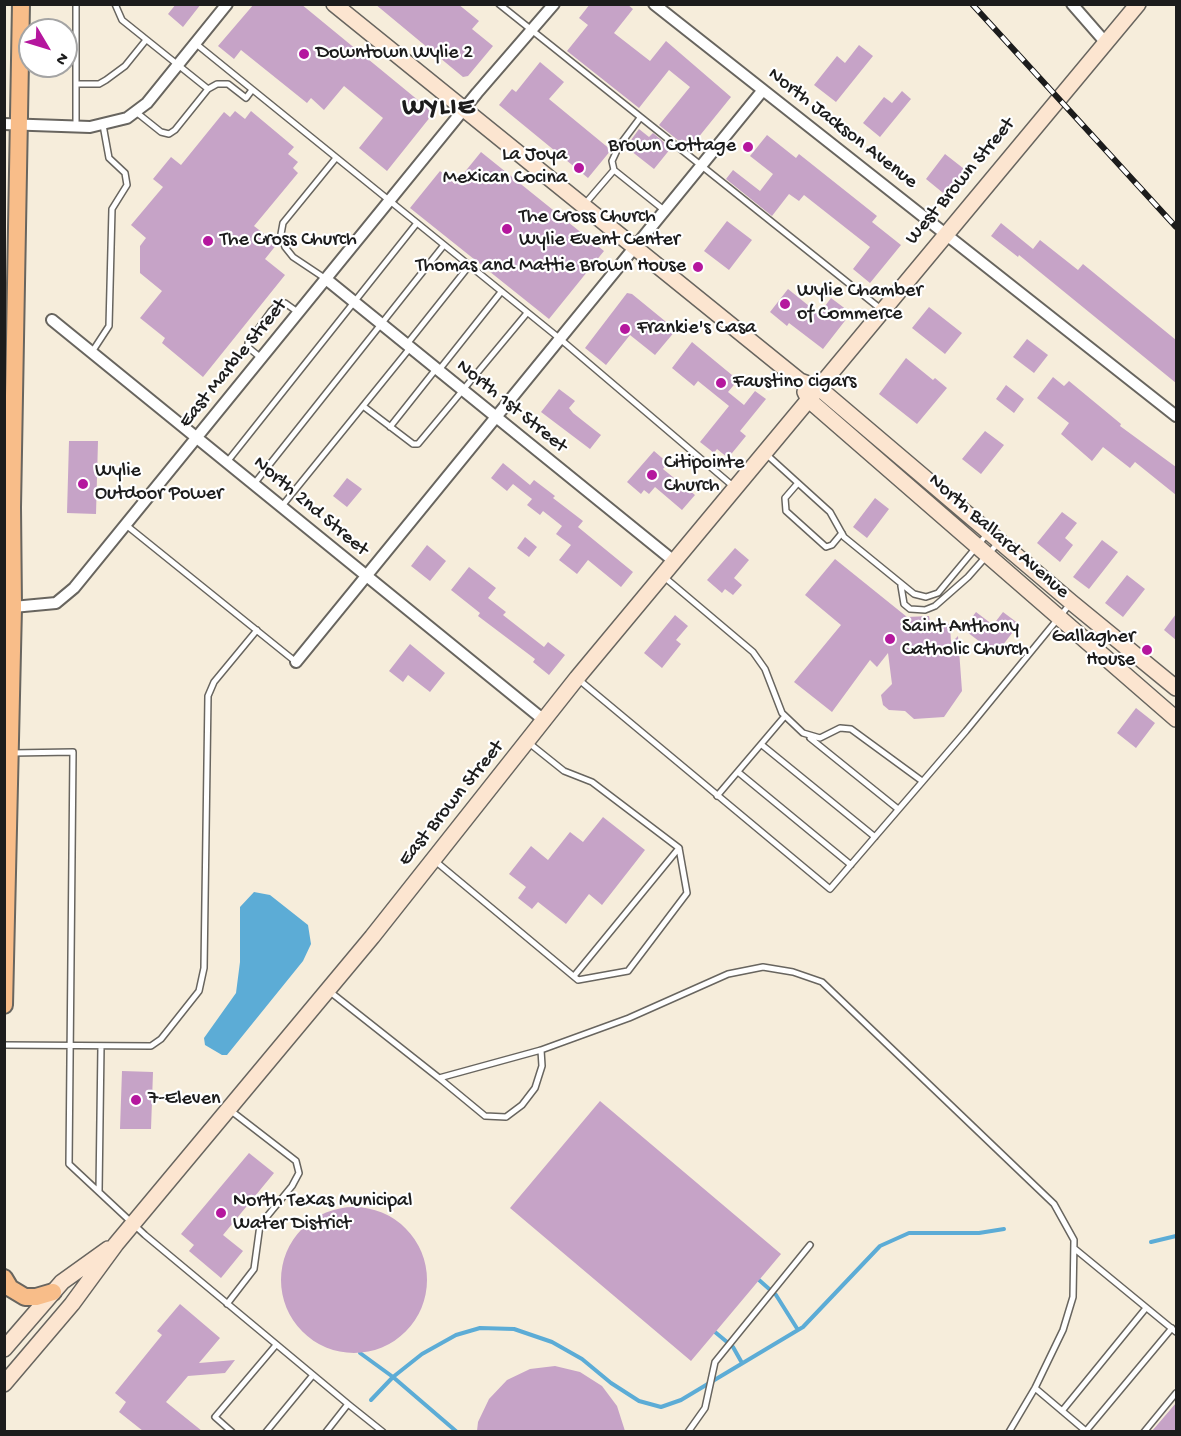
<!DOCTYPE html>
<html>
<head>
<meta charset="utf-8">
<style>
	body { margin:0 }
	#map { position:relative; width:1181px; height:1436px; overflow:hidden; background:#f6eddb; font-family:"Gochi Hand",sans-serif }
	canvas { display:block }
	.frame { position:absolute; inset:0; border:6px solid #1c1c1c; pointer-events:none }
	.north { position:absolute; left:18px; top:18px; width:60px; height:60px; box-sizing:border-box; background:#fff; border:2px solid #a4a4a4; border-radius:50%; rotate:128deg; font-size:16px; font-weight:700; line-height:24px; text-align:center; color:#1c1c1c }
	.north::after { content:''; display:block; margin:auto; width:21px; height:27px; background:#b5179e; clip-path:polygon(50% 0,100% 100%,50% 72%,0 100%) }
</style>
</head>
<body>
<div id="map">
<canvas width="1181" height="1436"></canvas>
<div class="frame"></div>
<div class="north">N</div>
</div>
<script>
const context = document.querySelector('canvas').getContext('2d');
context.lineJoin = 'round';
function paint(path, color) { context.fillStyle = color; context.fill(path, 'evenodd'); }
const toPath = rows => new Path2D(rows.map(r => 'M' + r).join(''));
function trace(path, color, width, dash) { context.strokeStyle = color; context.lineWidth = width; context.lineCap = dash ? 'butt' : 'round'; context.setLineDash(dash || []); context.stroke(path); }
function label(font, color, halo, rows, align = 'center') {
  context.font = font + ' "Gochi Hand",sans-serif'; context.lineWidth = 4.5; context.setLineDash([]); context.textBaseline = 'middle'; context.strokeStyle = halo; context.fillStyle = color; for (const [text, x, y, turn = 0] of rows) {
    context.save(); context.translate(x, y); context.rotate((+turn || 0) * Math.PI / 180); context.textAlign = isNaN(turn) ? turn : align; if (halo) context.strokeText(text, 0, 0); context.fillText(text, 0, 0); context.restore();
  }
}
paint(toPath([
	[254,892,270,895,308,925,311,944,303,961,227,1055,222,1055,205,1045,204,1038,236,993,240,962,240,907]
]), '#5cacd6');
trace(toPath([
	[1151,1242,1176,1236],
	[759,1280,776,1295,798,1330],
	[715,1332,733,1347,742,1363],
	[360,1353,393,1377,457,1432],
	[371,1400,393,1377,422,1354,456,1335,480,1328,514,1329,552,1342,582,1359,611,1383,639,1401,661,1407,681,1400,803,1327,880,1246,909,1233,979,1233,1004,1229]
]), '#5cacd6', 4);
paint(toPath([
	[176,4,201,4,183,27,168,14],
	[254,4,301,4,430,110,431,116,387,171,359,148,383,118,344,86,324,110,311,98,307,103,241,50,234,59,218,46],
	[375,4,458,4,479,21,472,29,493,46,468,76,463,77],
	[590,4,627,4,633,9,614,33,650,61,666,41,731,97,689,149,659,125,690,87,669,70,639,108,567,51,588,25,579,18],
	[859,45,873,56,836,102,814,85,837,56,845,63],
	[540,62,564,82,549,99,611,150,588,178,499,105,512,89,516,92],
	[902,91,911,99,880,137,863,123,884,97,892,103],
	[235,111,245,119,251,111,294,147,288,154,298,162,293,168,298,173,254,226,277,244,265,259,285,275,203,377,162,343,165,338,140,318,162,291,140,273,140,246,146,238,131,225,163,187,153,179,171,157,181,165,224,112,230,117],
	[639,129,649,137,653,133,671,148,654,169,626,147],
	[767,135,796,158,799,154,877,216,872,222,901,245,870,283,853,269,870,247,804,195,799,201,789,194,772,216,726,179,733,170,760,191,773,174,750,156],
	[481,152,604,251,549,319,410,208,440,171,455,184],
	[945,154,968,172,948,197,926,179],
	[727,221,752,240,729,270,704,251],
	[1001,223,1033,249,1040,240,1078,270,1083,264,1176,340,1176,383,1019,255,1018,257,991,236],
	[788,289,819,314,831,298,851,313,823,349,789,323,787,326,770,312],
	[627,293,632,294,676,330,655,355,630,335,606,365,585,348],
	[929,307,962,333,945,354,912,328],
	[1027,339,1048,355,1034,373,1013,357],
	[692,342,738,380,728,392,744,405,755,391,766,399,740,431,746,436,728,458,717,449,714,453,700,442,729,406,698,381,694,386,672,368],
	[906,358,933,380,935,378,947,388,917,424,879,394],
	[1053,377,1064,386,1069,381,1121,424,1120,426,1176,467,1176,495,1135,462,1130,468,1103,447,1092,461,1061,434,1069,423,1037,398],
	[1006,385,1024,399,1014,413,996,399],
	[559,389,575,401,569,408,573,413,601,435,590,449,541,412],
	[985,431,1004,445,981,474,962,459],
	[69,441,98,441,96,514,67,513],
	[654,451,668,463,663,469,695,495,682,510,655,487,649,494,644,490,641,494,627,482],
	[503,463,530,485,534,480,555,496,553,498,583,521,578,527,633,572,621,587,588,560,577,574,559,560,571,545,556,534,562,526,543,511,540,515,527,505,532,499,513,484,507,491,491,478],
	[347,478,362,489,347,507,333,496],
	[875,498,889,509,867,538,853,527],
	[1062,512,1077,523,1065,538,1073,545,1060,562,1037,543],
	[525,537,537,547,529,557,517,548],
	[1102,540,1118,552,1089,589,1073,577],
	[427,545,446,561,430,581,411,566],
	[735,548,749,560,734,578,742,585,733,595,725,589,722,593,707,580],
	[835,559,907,617,929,616,931,626,950,624,951,643,958,636,962,691,944,717,914,719,905,711,889,710,883,705,881,695,892,684,888,653,877,667,870,660,832,712,794,682,841,625,805,595],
	[469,567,496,588,488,598,506,612,503,615,544,647,548,642,565,655,549,675,533,662,535,659,478,616,480,613,451,590],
	[1127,575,1145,589,1123,617,1105,603],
	[976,612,993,625,1003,612,1019,624,996,654,963,629],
	[1176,614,1176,640,1164,630],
	[675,615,688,626,676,640,681,644,662,668,644,653],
	[410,644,445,673,430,692,408,675,403,682,389,671],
	[1136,708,1155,723,1136,748,1117,733],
	[603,817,645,850,602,905,589,894,566,924,538,902,532,909,518,898,526,887,509,874,531,846,548,860,570,832,583,842],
	[122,1071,153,1072,151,1129,120,1129],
	[600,1101,781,1254,691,1361,510,1208],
	[249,1153,274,1173,223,1235,243,1251,221,1278,189,1251,194,1245,181,1234],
	'281 1280a73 73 0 1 1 146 0a73 73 0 1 1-146 0Z',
	[180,1304,220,1338,199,1363,235,1360,225,1373,188,1376,166,1402,202,1431,143,1431,119,1412,126,1402,115,1393,162,1335,157,1331],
	[555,1366,580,1372,602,1386,617,1406,625,1431,477,1431,478,1422,489,1399,507,1380,530,1369],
	[1176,1403,1176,1431,1152,1431]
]), '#c6a3c7');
const lane = toPath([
	[115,4,122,20,208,89,217,84,228,84,246,98,252,90],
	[499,4,882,310],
	[195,43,559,338,734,487],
	[76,84,99,84,106,80,125,66,146,40],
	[136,112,161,132,169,134,175,130,208,89],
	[76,126,76,4],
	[614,170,612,161,619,146,640,118],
	[584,205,614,170,664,210],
	[326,279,293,257,285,247,281,234,283,223,336,158],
	[407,344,469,266],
	[92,352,109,326,112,209,127,185,125,173,109,158,103,125],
	[261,358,249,348,248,343,271,311,280,303,285,303,299,313],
	[439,370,501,292],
	[363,406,413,444,418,444,527,313],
	[390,427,436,369],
	[766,454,830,512,844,537,914,594,926,597,938,593,988,533],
	[227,462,417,223],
	[798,483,785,498,786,511,826,547,832,545,842,533],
	[254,484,444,245],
	[282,506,410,348],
	[126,525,296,662],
	[663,576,753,652,765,669,782,713,803,733,820,738,840,728,851,729,922,781],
	[901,586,904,604,910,609,925,610,935,606,968,577,998,543],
	[578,679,830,889,966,731,1070,604],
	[810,738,898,809],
	[762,745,875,837],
	[12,753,73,752,69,1164,145,1235,348,1404,326,1432],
	[738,772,851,865],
	[717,796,785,716],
	[434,860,578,980,628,971,687,893,679,848,592,782,564,771,529,743],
	[574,976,679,848],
	[329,991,439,1078,541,1050,629,1018,728,974,763,967,793,972,822,982,1054,1204,1074,1240,1073,1297,1063,1330,1035,1388,1009,1432],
	[4,1045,151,1046,161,1039,199,991,204,968,208,696,214,682,257,630],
	[439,1078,485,1116,506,1117,522,1105,535,1088,542,1066,541,1050],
	[99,1191,101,1046],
	[1075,1249,1176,1332],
	[227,1304,254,1269,260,1225,292,1186,299,1173,296,1161,230,1110],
	[1035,1388,1087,1432],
	[348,1404,383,1432],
	[1062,1411,1146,1308],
	[1086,1431,1172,1328],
	[232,1432,215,1417,276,1345],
	[266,1432,313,1375],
	[688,1432,705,1408,715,1362,810,1245],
	[1144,1432,1176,1393]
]);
const street = toPath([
	[654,4,1176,416],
	[1072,4,1106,43],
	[4,124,90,127,127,118,147,103,227,4],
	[326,279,675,562],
	[52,320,545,721],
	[13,607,56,603,74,588,477,93,554,4],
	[296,662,763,90]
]);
const secondary = toPath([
	[334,4,800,381,819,388,1071,602,1176,688],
	[805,392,809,400,1176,719],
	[4,1349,62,1282,108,1249],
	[4,1384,72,1304,116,1244,372,937,577,678,1138,4]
]);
const primary = toPath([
	[4,1005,13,607,12,507,21,4],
	[4,1278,10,1288,25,1297,36,1297,53,1292]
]);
trace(lane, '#68655f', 8);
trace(street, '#68655f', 14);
trace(secondary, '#68655f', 18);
trace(primary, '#68655f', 20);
trace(lane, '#fff', 5);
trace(street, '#fff', 10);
trace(secondary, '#fce5d0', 15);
trace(primary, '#f8bd89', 16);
const rail = toPath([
	[972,4,1176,227]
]);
trace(rail, '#1c1c1c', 6);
trace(rail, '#fff', 4, [11]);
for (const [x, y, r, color] of [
	[304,54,6,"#b5179e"],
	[748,147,6,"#b5179e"],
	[579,168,6,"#b5179e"],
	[507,229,6,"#b5179e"],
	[208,241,6,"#b5179e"],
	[698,267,6,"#b5179e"],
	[785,304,6,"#b5179e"],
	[625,329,6,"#b5179e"],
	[721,383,6,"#b5179e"],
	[652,475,6,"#b5179e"],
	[83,484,6,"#b5179e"],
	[890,639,6,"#b5179e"],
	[1147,650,6,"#b5179e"],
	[136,1100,6,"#b5179e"],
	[221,1213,6,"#b5179e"]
]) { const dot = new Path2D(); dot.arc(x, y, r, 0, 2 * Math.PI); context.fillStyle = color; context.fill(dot); trace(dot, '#fff', 2); }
label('20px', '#1c1c1c', '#fff', [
	["Downtown Wylie 2",316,54],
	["Brown Cottage",736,147,"right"],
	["La Joya",567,156,"right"],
	["Mexican Cocina",567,179,"right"],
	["The Cross Church",519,218],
	["Wylie Event Center",519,241],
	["The Cross Church",220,241],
	["Thomas and Mattie Brown House",686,267,"right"],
	["Wylie Chamber",797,292],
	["of Commerce",797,315],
	["Frankie's Casa",637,329],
	["Faustino cigars",733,383],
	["Citipointe",664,464],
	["Church",664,487],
	["Wylie",95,472],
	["Outdoor Power",95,495],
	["Saint Anthony",902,628],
	["Catholic Church",902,651],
	["Gallagher",1135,638,"right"],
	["House",1135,661,"right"],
	["7-Eleven",148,1100],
	["North Texas Municipal",233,1202],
	["Water District",233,1225]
], 'left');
label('20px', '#1c1c1c', '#fff', [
	["North Jackson Avenue",842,129,38],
	["West Brown Street",961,182,-50],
	["East Marble Street",234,364,-51],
	["North 1st Street",511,407,39],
	["North 2nd Street",310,507,40],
	["North Ballard Avenue",998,537,41],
	["East Brown Street",452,804,-51]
]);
context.letterSpacing = '1.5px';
label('bold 26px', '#1c1c1c', '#fff', [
	["WYLIE",439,109]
]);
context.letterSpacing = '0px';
</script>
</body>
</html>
